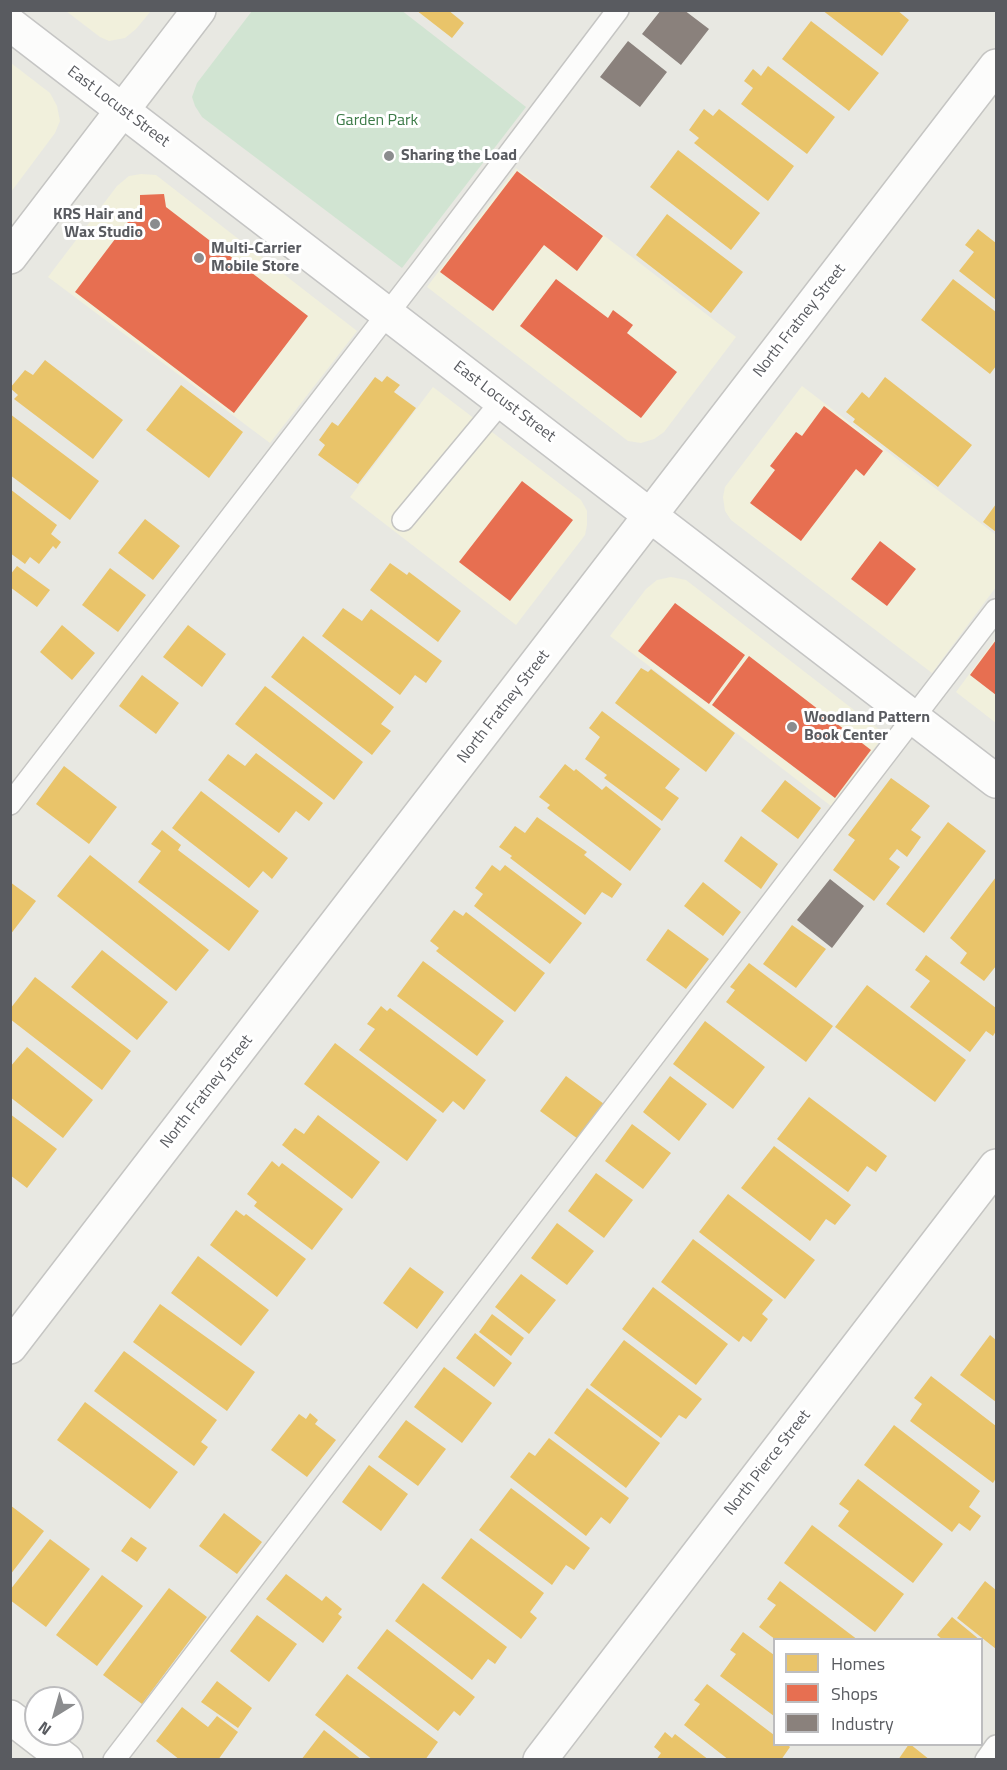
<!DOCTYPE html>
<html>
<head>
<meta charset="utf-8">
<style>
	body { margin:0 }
	#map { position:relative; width:1007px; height:1770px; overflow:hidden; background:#e8e8e2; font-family:"Titillium Web",sans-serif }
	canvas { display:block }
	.frame { position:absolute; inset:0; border:12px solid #595b60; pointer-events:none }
	.legend { position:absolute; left:773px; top:1638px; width:210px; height:108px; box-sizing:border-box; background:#fff; border:2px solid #bdbdbf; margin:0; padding:8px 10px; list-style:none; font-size:18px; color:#595b60 }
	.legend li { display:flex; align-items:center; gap:12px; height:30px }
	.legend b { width:30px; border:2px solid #bdbdbf }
	.north { position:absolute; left:24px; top:1686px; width:60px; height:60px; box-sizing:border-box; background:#fff; border:2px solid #bdbdbf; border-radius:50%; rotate:217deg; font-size:16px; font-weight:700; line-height:24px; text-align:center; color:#595b60 }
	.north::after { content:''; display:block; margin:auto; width:21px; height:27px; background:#8b8c8e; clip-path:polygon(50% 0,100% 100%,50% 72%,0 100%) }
</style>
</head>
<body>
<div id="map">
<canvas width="1007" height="1770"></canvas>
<div class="frame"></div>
<ul class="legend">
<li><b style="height:16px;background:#e9c46a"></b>Homes</li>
<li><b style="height:16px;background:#e76f51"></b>Shops</li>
<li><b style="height:16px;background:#8a817c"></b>Industry</li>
</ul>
<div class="north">N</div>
</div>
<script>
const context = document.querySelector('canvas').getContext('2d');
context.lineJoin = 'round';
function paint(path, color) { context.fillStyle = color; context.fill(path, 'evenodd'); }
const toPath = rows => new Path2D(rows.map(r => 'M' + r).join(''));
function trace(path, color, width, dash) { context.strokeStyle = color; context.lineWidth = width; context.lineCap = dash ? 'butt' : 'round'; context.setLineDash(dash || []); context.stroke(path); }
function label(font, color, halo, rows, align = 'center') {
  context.font = font + ' "Titillium Web",sans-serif'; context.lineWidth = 6; context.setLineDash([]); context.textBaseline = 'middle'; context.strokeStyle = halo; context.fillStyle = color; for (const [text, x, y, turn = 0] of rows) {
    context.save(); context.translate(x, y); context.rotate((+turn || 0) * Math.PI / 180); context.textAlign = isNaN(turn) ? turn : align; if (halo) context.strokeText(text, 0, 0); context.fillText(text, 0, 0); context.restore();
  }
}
paint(toPath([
	[66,11,151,11,136,29,125,38,109,41,100,37],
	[11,63,50,93,57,106,60,121,55,133,11,192],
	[516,168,736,337,664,432,654,439,641,443,628,441,427,287],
	[141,174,156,175,357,331,270,443,48,277,117,186,129,176],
	[802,386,996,535,996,587,932,673,731,520,725,511,723,497,725,487],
	[433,387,581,500,587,511,587,525,585,535,516,625,350,497],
	[671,577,686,580,885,734,831,806,610,636,646,589,657,580],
	[996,638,996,723,956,692]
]), '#f1f0dc');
paint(toPath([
	[401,10,526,107,402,268,202,117,195,106,192,97,197,83,252,11]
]), '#d1e4d2');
paint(toPath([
	[416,10,448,10,464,23,452,38],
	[822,10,897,10,909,20,882,56],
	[811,21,879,73,849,111,782,59],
	[768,66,835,117,807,154,741,104,753,88,744,81,753,69,761,76],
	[704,109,713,116,719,109,794,166,768,201,694,143,699,138,689,130],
	[678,150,760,213,731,250,650,187],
	[667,214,743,272,711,313,636,255],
	[978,229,996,243,996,300,959,271,974,252,965,245],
	[953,279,996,312,996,366,990,374,921,320],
	[45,360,123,420,93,459,14,399,18,395,10,388,25,370,33,375],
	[387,376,400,385,394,392,416,408,358,484,318,455,325,445,319,440,332,422,338,426,375,377,382,382],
	[885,377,972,445,938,487,853,422,855,419,846,412,862,392,869,398],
	[181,385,243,432,209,478,146,430],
	[10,414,99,481,70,520,10,475],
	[10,489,57,525,51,534,61,542,56,549,53,546,39,564,30,557,25,564,10,553],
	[996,504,996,532,983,522],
	[145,519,180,546,153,580,118,553],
	[390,563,407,575,409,572,461,611,438,642,370,590],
	[17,566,50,590,37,607,10,587,10,575],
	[110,568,146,595,118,632,82,605],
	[343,608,362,621,371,609,442,661,426,683,415,675,400,695,322,636],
	[62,625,95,653,72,680,40,652],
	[188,625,226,654,202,687,163,657],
	[303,636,394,707,381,724,391,731,372,755,271,677],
	[641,668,648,672,651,669,735,733,706,772,615,703],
	[142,675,179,703,156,734,119,706],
	[265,686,363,762,334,800,235,724],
	[602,711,680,769,665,788,679,798,662,821,604,778,607,775,585,759,600,737,589,728],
	[256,753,323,803,309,821,296,811,279,833,208,780,228,754,245,766],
	[565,764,574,771,576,769,602,790,606,786,661,829,630,871,547,808,550,805,539,797],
	[64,766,117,807,89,844,36,804],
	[891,778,930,806,911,830,921,837,907,857,897,849,889,859,900,867,874,901,833,870,855,840,848,835],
	[785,780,821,808,798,839,761,811],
	[201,791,288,858,272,879,263,871,249,888,172,828],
	[537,817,587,852,584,855,622,884,612,898,602,892,585,915,510,858,512,856,499,847,515,826,525,833],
	[948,822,986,851,924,933,886,904],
	[162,830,181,845,178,850,259,911,229,951,138,882,161,851,151,844],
	[741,836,778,864,761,889,724,861],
	[90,855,209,950,176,991,57,896],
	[492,865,500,871,505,865,582,923,550,964,474,906,483,894,475,888],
	[996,877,996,966,984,981,960,963,967,953,950,938],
	[10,882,36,901,10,935],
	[703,882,741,912,723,936,684,906],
	[454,910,463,916,466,912,545,973,515,1012,436,951,439,948,430,941],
	[792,925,826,949,796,988,763,964],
	[668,929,709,959,686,989,646,960],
	[102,950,168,1002,137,1040,71,987],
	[926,955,996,1008,996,1031,993,1036,986,1031,970,1052,910,1007,930,981,915,970],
	[423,961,504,1021,477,1056,397,996],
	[749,963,833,1026,806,1062,726,1002,735,990,730,987],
	[35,977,131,1051,102,1090,10,1019,10,1009],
	[867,985,966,1060,935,1102,835,1027],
	[381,1006,387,1011,390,1008,486,1080,464,1110,453,1101,443,1113,359,1050,375,1029,367,1024],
	[705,1021,765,1067,733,1109,673,1064],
	[335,1043,437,1120,407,1161,304,1084],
	[27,1047,93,1100,63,1138,10,1097,10,1067],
	[566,1076,604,1104,578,1139,540,1111],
	[670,1076,707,1104,679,1141,643,1112],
	[809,1097,887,1156,876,1172,867,1166,848,1192,777,1139],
	[10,1114,57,1149,27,1188,10,1175],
	[318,1115,380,1162,352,1199,282,1145,295,1128,304,1134],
	[632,1124,671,1153,643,1189,605,1161],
	[774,1146,851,1205,835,1225,826,1219,810,1241,741,1188],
	[272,1161,279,1167,282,1163,343,1209,312,1250,254,1206,257,1202,247,1194],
	[596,1173,633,1200,604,1238,568,1211],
	[728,1194,815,1260,785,1299,699,1232],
	[236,1210,244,1216,246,1214,306,1259,277,1297,210,1245],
	[557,1223,594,1251,567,1285,531,1258],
	[693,1239,773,1300,762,1314,768,1319,751,1342,743,1336,739,1342,661,1282],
	[198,1256,269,1310,241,1346,171,1293],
	[410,1267,444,1292,417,1329,383,1303],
	[521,1274,556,1300,529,1334,495,1307],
	[653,1287,728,1344,696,1385,622,1329],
	[160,1304,255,1372,227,1411,133,1342],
	[492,1314,524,1338,511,1356,479,1332],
	[475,1333,512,1363,494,1387,456,1358],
	[990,1335,996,1340,996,1402,960,1375],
	[624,1340,702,1399,686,1419,679,1415,661,1438,590,1385],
	[124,1351,217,1420,201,1442,208,1447,194,1466,94,1391],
	[444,1367,492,1403,462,1443,414,1407],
	[931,1376,996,1426,996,1478,993,1483,910,1421,922,1404,914,1398],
	[587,1388,660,1443,626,1488,554,1433],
	[85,1402,178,1472,150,1509,57,1440],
	[310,1413,318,1420,315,1424,336,1440,307,1477,271,1450,299,1414,306,1419],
	[406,1420,446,1449,418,1486,378,1457],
	[894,1425,980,1491,969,1507,981,1516,970,1531,959,1523,952,1532,864,1465],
	[549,1438,629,1498,610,1524,601,1517,586,1536,510,1477,529,1452,535,1456],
	[369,1465,408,1494,381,1531,342,1502],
	[858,1479,943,1544,913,1583,838,1526,849,1511,839,1504],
	[511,1488,590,1548,574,1570,566,1565,552,1585,479,1530],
	[10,1505,44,1531,10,1575],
	[224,1513,262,1542,237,1574,199,1546],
	[812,1525,904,1594,875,1632,784,1563],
	[131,1537,147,1548,137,1562,121,1551],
	[471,1538,544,1593,530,1612,537,1618,521,1639,441,1578],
	[50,1539,90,1569,46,1627,10,1600,10,1590],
	[286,1574,322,1601,326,1596,342,1609,338,1614,342,1617,323,1643,266,1599],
	[102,1575,143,1606,97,1666,56,1635],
	[780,1581,858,1640,776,1640,759,1627,776,1605,767,1599],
	[985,1581,996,1590,996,1649,957,1618],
	[423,1583,507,1647,495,1664,488,1659,472,1680,395,1621],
	[169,1588,207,1617,142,1704,103,1675],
	[257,1615,297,1644,269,1682,230,1651],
	[952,1617,980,1640,943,1640,937,1635],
	[387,1629,475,1697,460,1716,454,1711,438,1731,357,1668],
	[743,1632,774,1655,774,1716,720,1676,736,1654,730,1650],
	[347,1674,438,1742,425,1760,373,1760,315,1715],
	[217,1681,252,1708,238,1728,201,1702],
	[707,1684,774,1735,774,1744,787,1744,790,1747,781,1760,729,1760,684,1725,700,1704,694,1700],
	[182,1707,208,1727,217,1716,238,1732,218,1760,180,1760,156,1741],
	[324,1730,362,1760,301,1760],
	[665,1732,672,1738,675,1734,709,1760,656,1760,661,1753,654,1747],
	[909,1744,910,1744,930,1760,898,1760]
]), '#e9c46a');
paint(toPath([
	[517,171,603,236,577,271,544,245,493,311,440,272],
	[164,194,166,207,308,316,234,413,75,292,140,206,140,195],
	[556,279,608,318,613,310,633,325,627,333,677,372,641,418,520,326],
	[824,406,883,451,864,476,856,469,801,541,750,503,775,470,770,466,796,432,802,436],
	[522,481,573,520,510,601,459,562],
	[880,541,916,569,887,606,851,579],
	[675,603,745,655,709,704,638,651],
	[996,640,996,695,970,675],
	[749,656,871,750,835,798,712,705]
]), '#e76f51');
paint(toPath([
	[661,10,684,10,709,29,681,65,642,34],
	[628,41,667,72,640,107,600,77],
	[830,879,864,906,832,948,797,920]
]), '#8a817c');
const service = toPath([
	[403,520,502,401],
	[10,804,422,269,618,10],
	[114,1760,996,610],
	[986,1760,996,1746]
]);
const minor = toPath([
	[10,257,199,10],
	[10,1347,996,66],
	[10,1717,66,1760],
	[540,1760,996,1166]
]);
const secondary = toPath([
	[10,24,996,781]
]);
trace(service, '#c5c5c3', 24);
trace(minor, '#c5c5c3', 36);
trace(secondary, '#c5c5c4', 36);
trace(service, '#fcfcfb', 21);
trace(minor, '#fcfcfb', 33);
trace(secondary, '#fcfcfb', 33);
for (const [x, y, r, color] of [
	[389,156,6,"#8b8c8e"],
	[155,224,6,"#8b8c8e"],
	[199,258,6,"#8b8c8e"],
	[792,727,6,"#8b8c8e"]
]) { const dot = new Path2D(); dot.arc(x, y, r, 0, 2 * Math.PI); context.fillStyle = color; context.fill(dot); trace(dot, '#fff', 2); }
label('16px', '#595b60', '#fff', [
	["East Locust Street",118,107,37],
	["North Fratney Street",800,321,-52],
	["East Locust Street",504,402,37],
	["North Fratney Street",504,707,-52],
	["North Fratney Street",207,1092,-52],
	["North Pierce Street",768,1463,-52]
]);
label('16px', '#3c7b48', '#fff', [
	["Garden Park",377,121]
]);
label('bold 16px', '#595b60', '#fff', [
	["Sharing the Load",401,156],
	["KRS Hair and",143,215,"right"],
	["Wax Studio",143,233,"right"],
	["Multi-Carrier",211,249],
	["Mobile Store",211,267],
	["Woodland Pattern",804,718],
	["Book Center",804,736]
], 'left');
</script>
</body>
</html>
